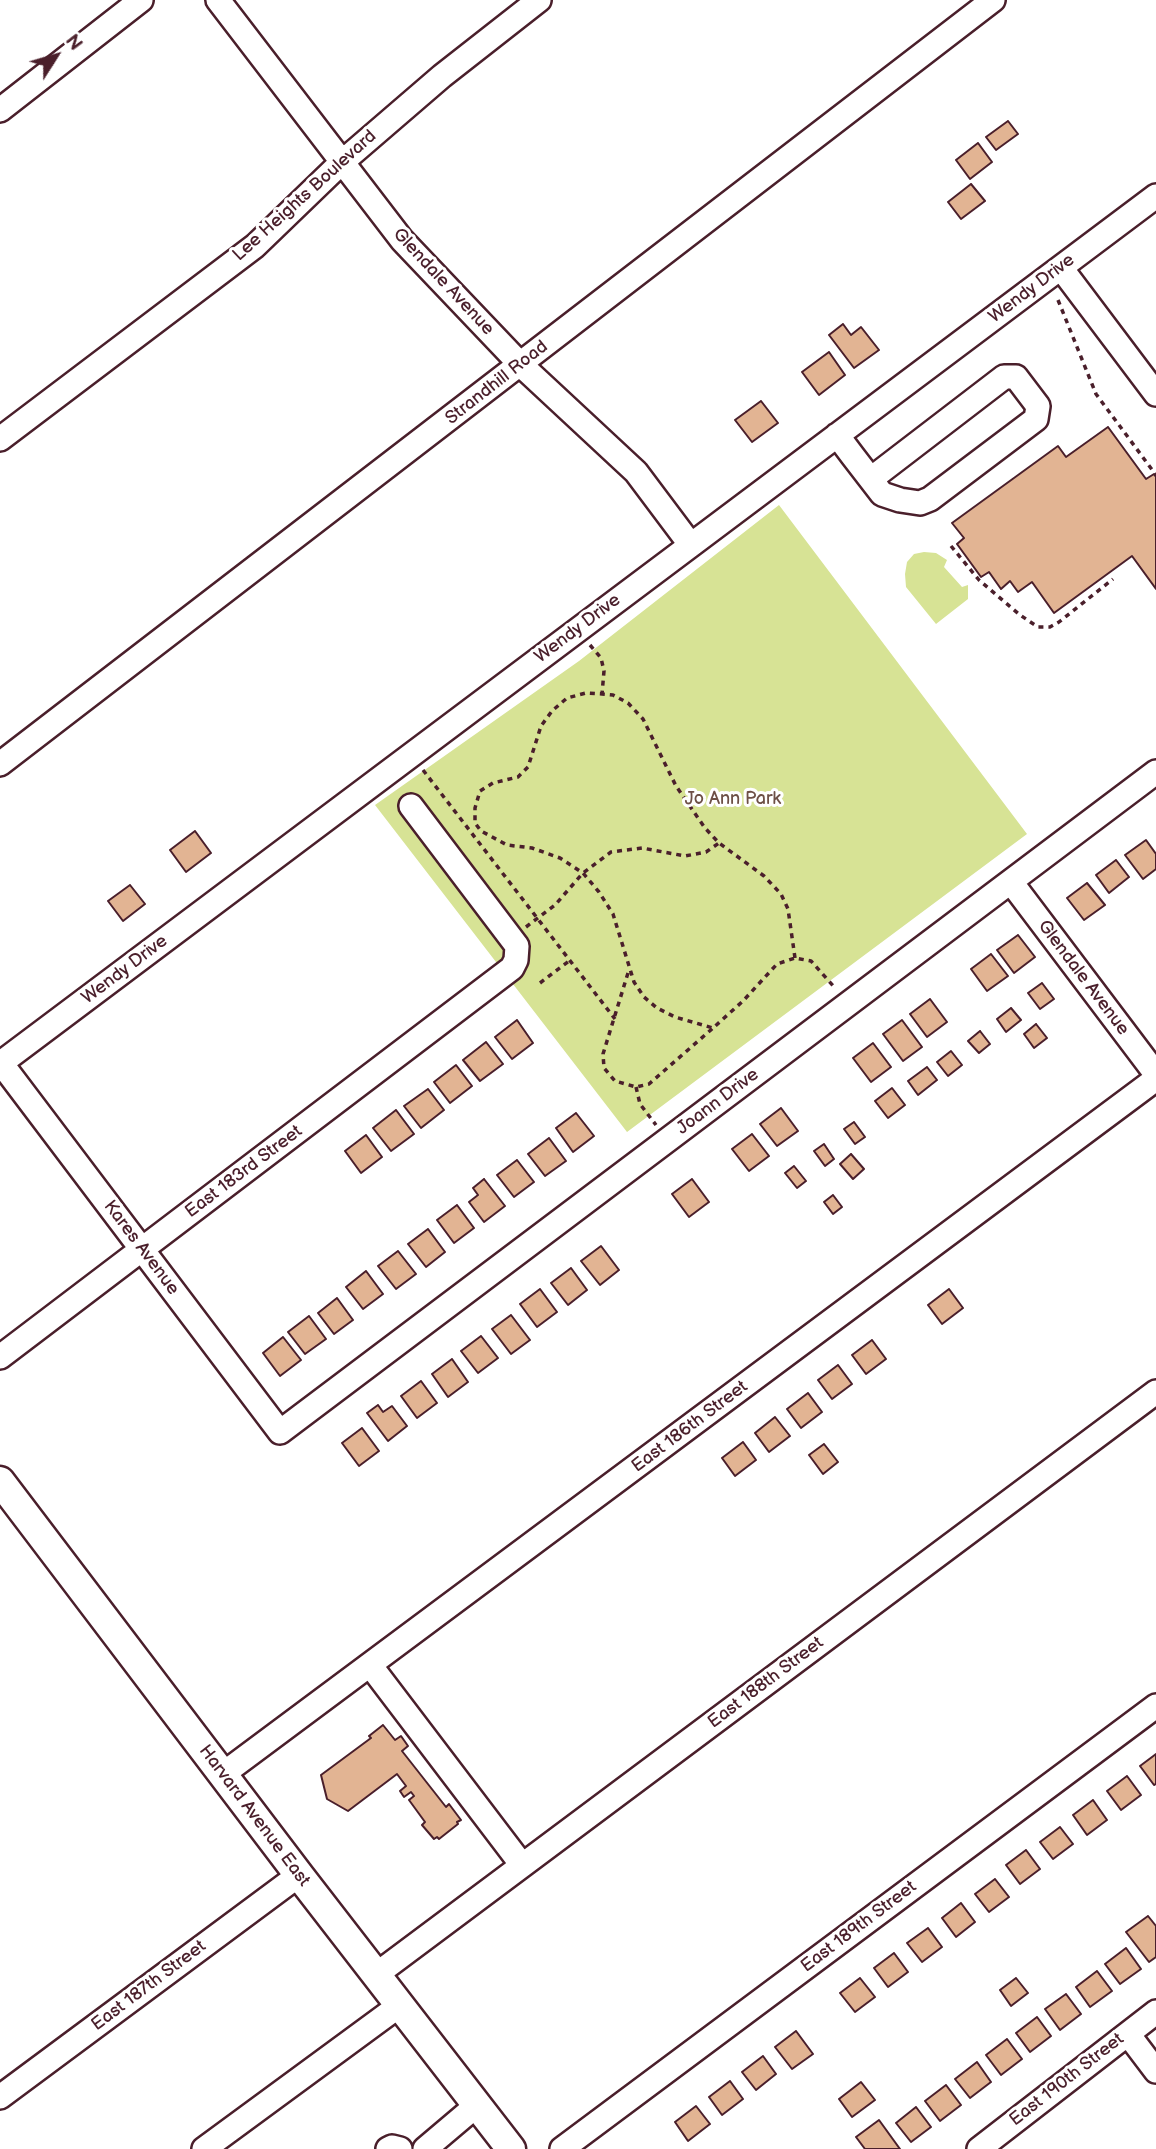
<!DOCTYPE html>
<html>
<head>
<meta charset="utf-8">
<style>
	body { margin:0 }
	#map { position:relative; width:1156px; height:2149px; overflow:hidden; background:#fff; font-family:"Balsamiq Sans",sans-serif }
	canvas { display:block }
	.north { position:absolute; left:21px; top:21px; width:70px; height:70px; -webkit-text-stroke:5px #fff; paint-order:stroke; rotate:53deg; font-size:19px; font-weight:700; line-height:28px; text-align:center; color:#4a1f2b }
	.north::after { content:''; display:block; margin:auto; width:24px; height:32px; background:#4a1f2b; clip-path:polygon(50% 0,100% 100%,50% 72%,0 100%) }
</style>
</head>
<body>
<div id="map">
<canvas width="1156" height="2149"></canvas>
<div class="north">N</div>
</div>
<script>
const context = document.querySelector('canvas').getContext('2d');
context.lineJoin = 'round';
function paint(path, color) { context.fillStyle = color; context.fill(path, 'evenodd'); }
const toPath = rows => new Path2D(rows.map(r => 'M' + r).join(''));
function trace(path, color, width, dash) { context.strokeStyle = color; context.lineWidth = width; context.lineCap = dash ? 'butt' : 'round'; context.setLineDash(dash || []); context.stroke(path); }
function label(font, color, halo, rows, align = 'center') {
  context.font = font + ' "Balsamiq Sans",sans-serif'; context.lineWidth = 6; context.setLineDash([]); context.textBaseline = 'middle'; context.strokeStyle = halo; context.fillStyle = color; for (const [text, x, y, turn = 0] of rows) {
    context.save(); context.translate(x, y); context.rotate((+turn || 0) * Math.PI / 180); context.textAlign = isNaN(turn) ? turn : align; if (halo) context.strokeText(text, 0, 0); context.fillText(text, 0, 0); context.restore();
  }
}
paint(toPath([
	[779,505,1027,834,627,1132,375,805,579,661],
	[924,552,936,553,947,560,944,567,962,587,968,585,968,599,936,624,906,587,905,574,907,562,914,554]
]), '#d7e395');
const building = toPath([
	[1008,121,1018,134,996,150,986,137,1008,121],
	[978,143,992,162,970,179,956,160,978,143],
	[971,184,985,201,961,219,948,202,971,184],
	[843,324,851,335,861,327,879,350,854,368,829,335,843,324],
	[829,352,845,375,819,395,802,372,829,352],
	[761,401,778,423,752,442,735,420,761,401],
	[1108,427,1146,479,1154,474,1156,477,1156,589,1132,556,1054,613,1032,582,1018,592,1010,581,1001,589,989,572,981,577,957,544,964,538,952,523,1058,446,1066,457,1108,427],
	[195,831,211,853,186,872,170,850,195,831],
	[1146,840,1156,854,1156,869,1143,879,1125,855,1146,840],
	[1116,860,1129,877,1109,893,1096,875,1116,860],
	[1087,883,1105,905,1084,920,1067,898,1087,883],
	[130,885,145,904,123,921,108,901,130,885],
	[1018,935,1035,957,1014,973,997,950,1018,935],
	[991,954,1008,976,987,991,971,969,991,954],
	[1042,983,1054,999,1040,1009,1028,993,1042,983],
	[930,999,947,1022,927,1037,910,1014,930,999],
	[1011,1008,1021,1020,1006,1032,997,1019,1011,1008],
	[517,1020,533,1043,512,1059,495,1037,517,1020],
	[902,1020,922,1047,903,1061,883,1034,902,1020],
	[1036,1024,1047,1038,1034,1048,1024,1034,1036,1024],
	[980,1031,990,1044,979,1053,968,1041,980,1031],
	[486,1042,503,1064,480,1081,463,1060,486,1042],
	[873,1043,891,1067,871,1082,853,1058,873,1043],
	[951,1051,962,1065,948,1076,937,1062,951,1051],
	[456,1065,472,1086,450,1103,434,1082,456,1065],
	[927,1067,937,1080,918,1095,908,1081,927,1067],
	[892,1088,905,1105,888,1118,875,1101,892,1088],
	[428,1089,444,1110,421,1128,404,1106,428,1089],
	[781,1108,798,1131,777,1146,760,1124,781,1108],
	[396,1110,414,1134,391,1151,373,1128,396,1110],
	[576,1113,594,1136,573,1152,556,1128,576,1113],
	[854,1122,865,1137,855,1144,844,1129,854,1122],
	[752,1134,769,1156,749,1171,732,1149,752,1134],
	[366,1135,382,1157,361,1173,345,1151,366,1135],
	[549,1138,566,1161,545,1176,528,1154,549,1138],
	[824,1144,834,1159,825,1166,814,1151,824,1144],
	[851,1154,864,1169,853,1179,840,1164,851,1154],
	[517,1160,534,1182,514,1197,497,1175,517,1160],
	[794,1166,806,1181,797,1188,785,1173,794,1166],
	[484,1179,505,1206,484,1222,469,1202,478,1195,473,1188,484,1179],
	[692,1179,709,1202,689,1217,672,1194,692,1179],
	[833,1195,842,1207,833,1214,824,1202,833,1195],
	[457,1205,474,1228,454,1243,437,1220,457,1205],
	[428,1229,445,1252,426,1267,408,1244,428,1229],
	[601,1246,619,1270,600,1285,581,1261,601,1246],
	[398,1251,416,1274,396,1289,378,1266,398,1251],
	[571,1268,587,1290,568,1305,551,1283,571,1268],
	[366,1271,383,1294,363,1309,346,1287,366,1271],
	[540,1289,557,1312,537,1327,520,1304,540,1289],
	[949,1289,963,1308,942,1324,928,1305,949,1289],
	[337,1298,353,1320,334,1334,318,1313,337,1298],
	[511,1315,530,1340,511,1354,492,1329,511,1315],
	[309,1316,326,1339,305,1354,288,1332,309,1316],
	[481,1336,498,1358,478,1373,461,1351,481,1336],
	[283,1337,301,1360,280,1376,263,1353,283,1337],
	[872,1340,886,1359,866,1374,852,1355,872,1340],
	[452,1359,468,1382,448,1397,432,1374,452,1359],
	[838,1365,852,1384,832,1399,818,1380,838,1365],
	[421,1381,437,1403,417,1418,401,1396,421,1381],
	[808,1393,822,1412,801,1428,787,1409,808,1393],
	[378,1405,383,1412,392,1406,407,1426,388,1441,367,1413,378,1405],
	[775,1417,790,1436,769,1452,755,1433,775,1417],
	[362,1428,379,1451,359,1466,342,1443,362,1428],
	[743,1442,756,1460,735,1476,722,1458,743,1442],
	[824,1444,838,1462,823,1474,809,1455,824,1444],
	[383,1725,395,1740,401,1736,408,1746,402,1751,446,1807,449,1804,461,1820,457,1822,458,1824,439,1839,437,1837,434,1839,422,1825,425,1822,409,1800,414,1796,411,1792,404,1797,400,1791,406,1786,397,1774,348,1811,327,1799,321,1775,371,1738,369,1736,383,1725],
	[1156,1754,1156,1784,1154,1785,1140,1766,1156,1754],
	[1127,1776,1141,1795,1121,1810,1107,1791,1127,1776],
	[1093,1800,1107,1820,1087,1835,1073,1815,1093,1800],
	[1060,1827,1073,1844,1053,1859,1040,1842,1060,1827],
	[1026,1850,1040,1869,1020,1884,1006,1865,1026,1850],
	[995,1879,1009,1897,989,1912,975,1894,995,1879],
	[961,1903,975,1922,956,1937,942,1918,961,1903],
	[1148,1916,1156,1926,1156,1957,1149,1962,1126,1932,1148,1916],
	[928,1928,942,1947,922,1962,907,1943,928,1928],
	[1126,1948,1141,1969,1120,1984,1105,1964,1126,1948],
	[894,1953,908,1972,888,1987,874,1968,894,1953],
	[1097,1971,1112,1991,1090,2007,1076,1987,1097,1971],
	[860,1978,875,1997,855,2012,840,1993,860,1978],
	[1016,1978,1028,1993,1011,2006,1000,1990,1016,1978],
	[1066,1994,1081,2014,1060,2030,1045,2009,1066,1994],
	[1037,2017,1051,2036,1030,2052,1016,2033,1037,2017],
	[796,2031,813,2054,792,2069,775,2047,796,2031],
	[1007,2039,1022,2059,1001,2075,986,2055,1007,2039],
	[763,2056,776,2074,756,2090,742,2072,763,2056],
	[977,2062,991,2082,970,2098,955,2079,977,2062],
	[730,2081,743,2099,722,2115,709,2097,730,2081],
	[861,2082,875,2100,852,2117,839,2099,861,2082],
	[946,2085,961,2105,940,2121,925,2101,946,2085],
	[696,2106,710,2124,688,2141,675,2122,696,2106],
	[916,2107,931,2127,911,2142,896,2123,916,2107],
	[879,2120,900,2149,865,2149,856,2137,879,2120]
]);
paint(building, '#e2b493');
trace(building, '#4a1f2b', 2);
const minor = toPath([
	[218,0,402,240,521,365,636,472,690,544],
	[0,110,141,0],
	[1156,196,1,1063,280,1432,1156,772],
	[1061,268,1156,394],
	[837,435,852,455,882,494,900,500,920,503,930,499,1036,419,1038,406,1016,377,1004,377,871,479],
	[0,439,255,246,341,163,442,76,539,0],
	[0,764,993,0],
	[1011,882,1156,1074],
	[0,1357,512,968,516,960,517,946,411,806],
	[370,1665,522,1865],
	[223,1774,1156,1079],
	[377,1974,1156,1392],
	[1128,2034,1156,2071],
	[0,2097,299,1875],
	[204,2149,400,2005],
	[388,2149,392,2147,400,2149],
	[425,2149,477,2105],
	[562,2149,1156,1706],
	[979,2149,1156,2012]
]);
const major = toPath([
	[0,1481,299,1875,511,2149]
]);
trace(minor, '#4a1f2b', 28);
trace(major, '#4a1f2b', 33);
trace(toPath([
	[1058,300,1096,394,1156,475],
	[951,546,979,580,1020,615,1038,627,1050,627,1059,622,1113,579],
	[590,645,601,658,604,671,602,694],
	[423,770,615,1019],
	[526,927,555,905,583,873,611,852,642,848,685,856,706,852,719,843],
	[795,958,788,909,781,894,764,876,719,843,705,828,676,786,643,719,628,703,613,695,602,694,586,693,567,698,552,711,541,726,528,767,518,777,493,783,480,791,475,808,475,823,481,831,507,845,532,848,560,858,583,873,599,892,613,914,634,982,644,997,657,1008,675,1017,713,1028,743,1001,777,964,795,958,811,961,836,989],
	[628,973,603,1054,604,1068,615,1081,636,1087,649,1084,713,1028],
	[540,983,569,961],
	[636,1087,640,1104,656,1125]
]), '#4a1f2b', 3.5, [5, 5]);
trace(minor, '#fff', 23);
trace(major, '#fff', 28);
label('18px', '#4a1f2b', '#fff', [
	["Lee Heights Boulevard",305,196,-42],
	["Glendale Avenue",443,282,47],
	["Wendy Drive",1032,289,-37],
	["Strandhill Road",497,383,-38],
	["Wendy Drive",578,629,-37],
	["Wendy Drive",125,970,-37],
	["Glendale Avenue",1083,978,53],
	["Joann Drive",718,1102,-37],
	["East 183rd Street",244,1172,-37],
	["Kares Avenue",141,1248,53],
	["East 186th Street",690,1427,-37],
	["East 188th Street",766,1683,-37],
	["Harvard Avenue East",254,1816,53],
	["East 189th Street",859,1927,-37],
	["East 187th Street",149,1986,-37],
	["East 190th Street",1067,2080,-38]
]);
label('18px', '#6d5046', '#fff', [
	["Jo Ann Park",733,799]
]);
</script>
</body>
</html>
